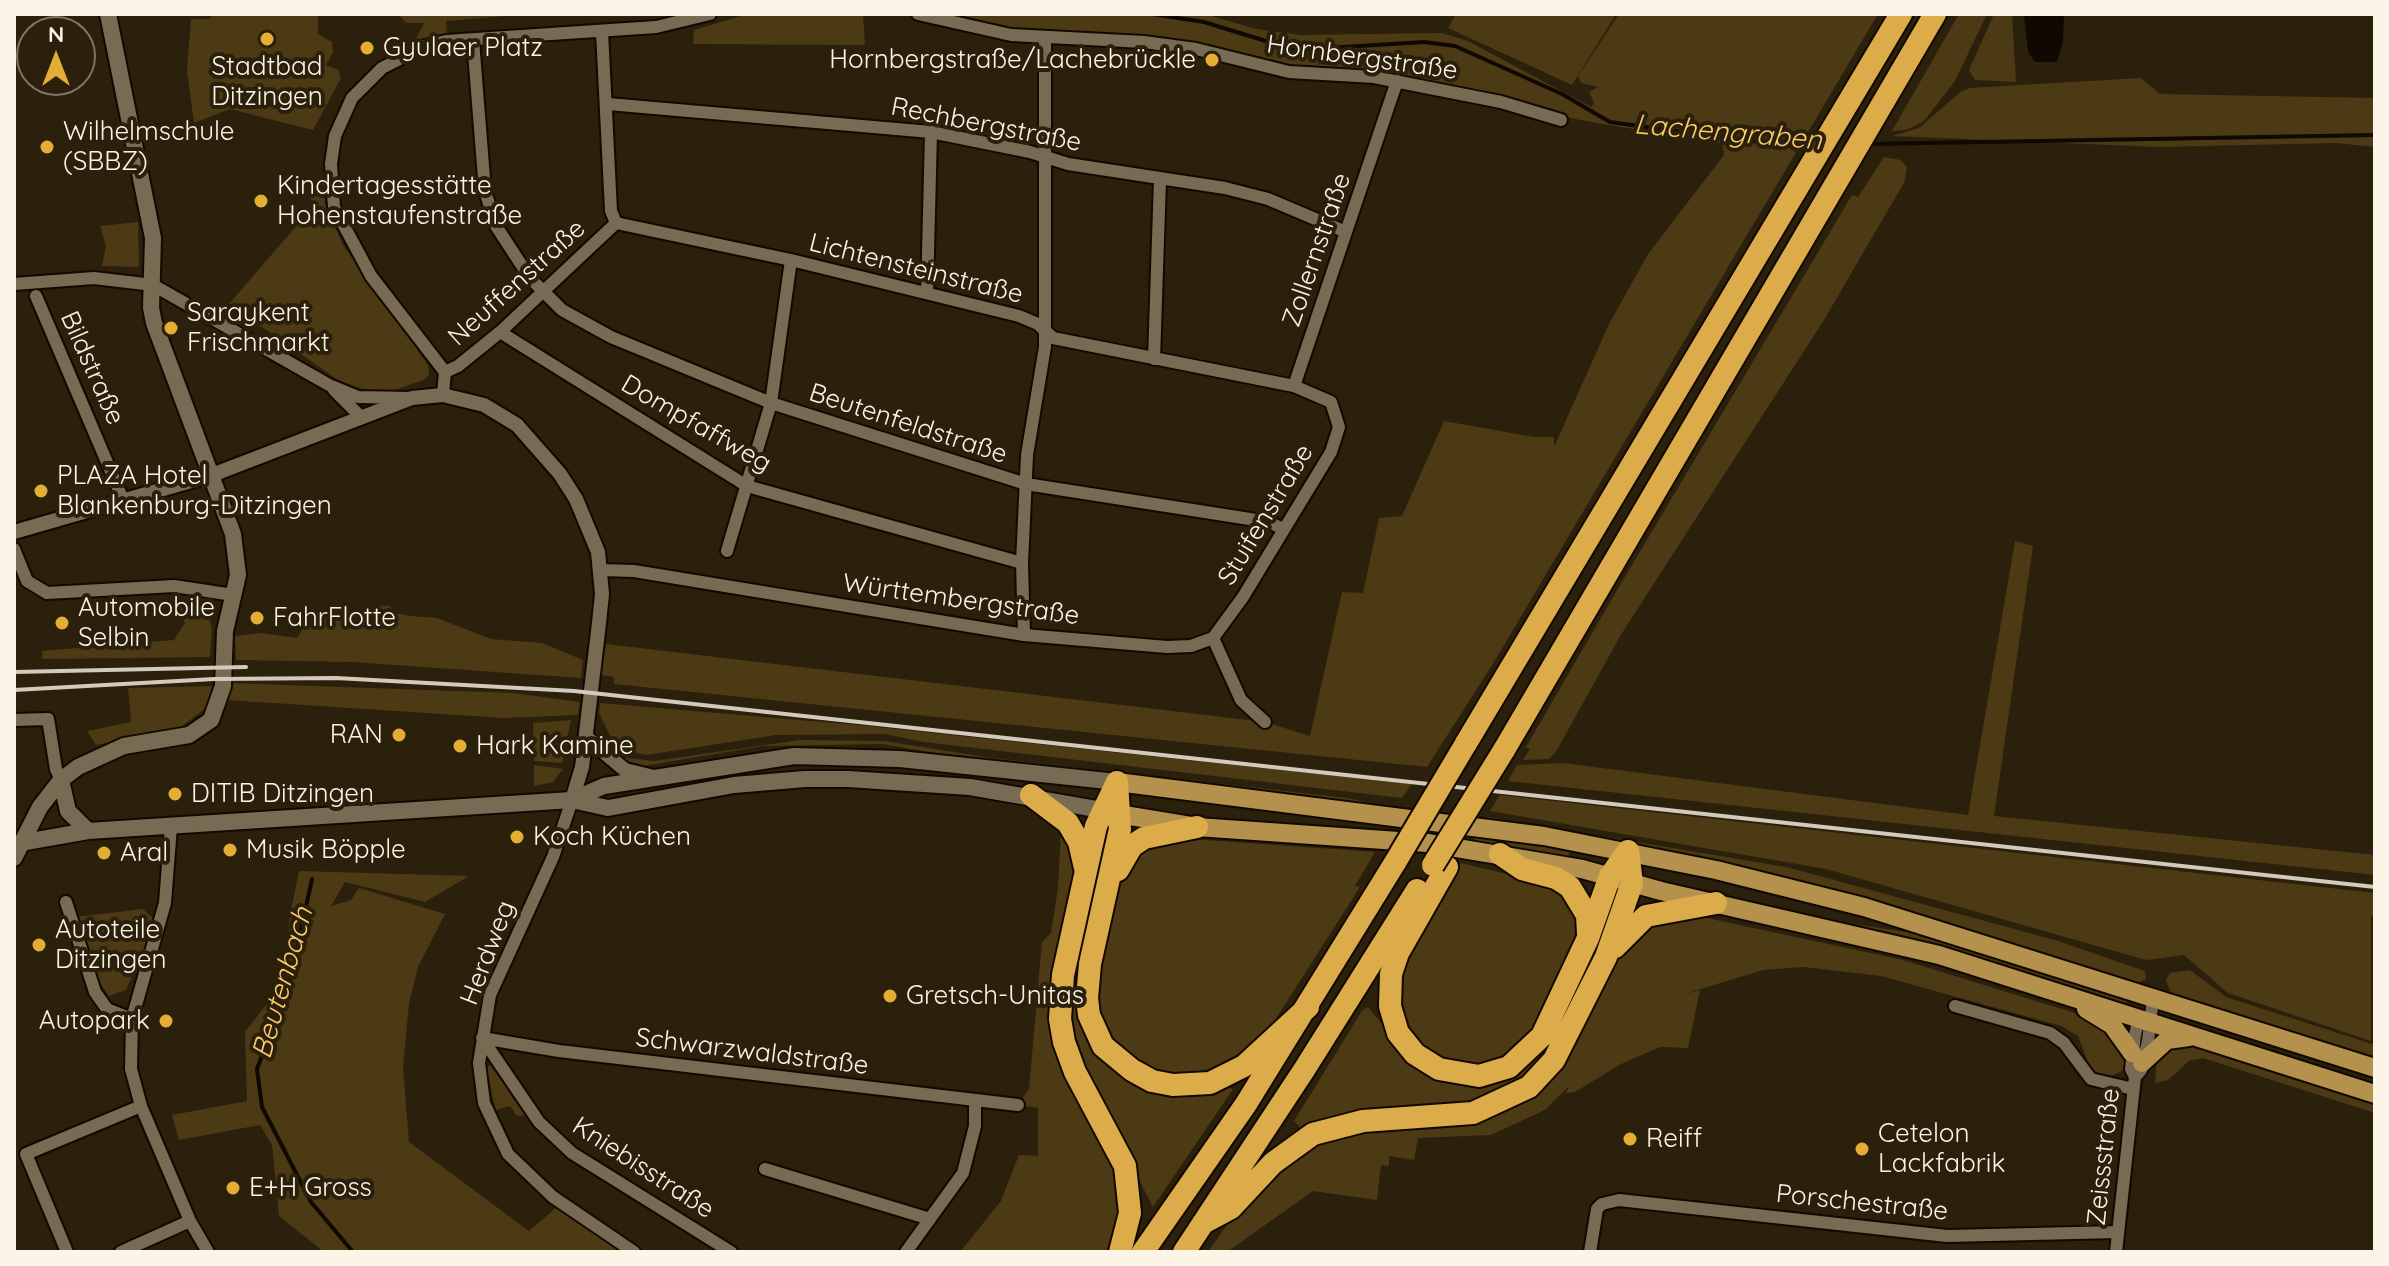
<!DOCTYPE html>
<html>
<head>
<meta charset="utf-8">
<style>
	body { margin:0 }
	#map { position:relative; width:2389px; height:1266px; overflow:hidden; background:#2b200b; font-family:Quicksand,sans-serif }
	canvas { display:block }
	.frame { position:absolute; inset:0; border:16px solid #fbf4e7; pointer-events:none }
	.north { position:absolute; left:16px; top:16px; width:80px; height:80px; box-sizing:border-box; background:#2b200b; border:2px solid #7e7563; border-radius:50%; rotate:0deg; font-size:22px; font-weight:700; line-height:32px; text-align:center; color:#fbf4e7 }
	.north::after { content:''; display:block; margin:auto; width:28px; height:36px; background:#e4ae35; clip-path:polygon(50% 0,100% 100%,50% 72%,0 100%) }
</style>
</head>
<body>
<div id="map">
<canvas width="2389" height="1266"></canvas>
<div class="frame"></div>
<div class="north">N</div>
</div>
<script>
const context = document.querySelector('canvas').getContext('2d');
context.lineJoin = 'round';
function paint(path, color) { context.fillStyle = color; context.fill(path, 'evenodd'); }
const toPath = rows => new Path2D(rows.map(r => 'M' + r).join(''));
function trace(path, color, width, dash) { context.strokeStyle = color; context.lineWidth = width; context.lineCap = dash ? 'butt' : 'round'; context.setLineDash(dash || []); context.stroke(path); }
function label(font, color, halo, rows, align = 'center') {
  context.font = font + ' Quicksand,sans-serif'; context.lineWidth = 8; context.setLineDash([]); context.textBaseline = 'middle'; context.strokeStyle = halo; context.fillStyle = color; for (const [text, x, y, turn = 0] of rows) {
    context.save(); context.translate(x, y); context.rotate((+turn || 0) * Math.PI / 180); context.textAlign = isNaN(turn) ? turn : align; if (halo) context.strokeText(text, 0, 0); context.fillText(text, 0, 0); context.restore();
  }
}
paint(toPath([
	[215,14,318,14,318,34,332,42,333,53,326,65,338,70,341,78,313,130,230,109,194,123,187,70,191,19,209,19],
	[398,14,529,14,446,21,447,34,425,46,414,42,424,23,406,23],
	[748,14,863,14,865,45,693,44,694,30],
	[932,14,1205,14,1256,29,1301,35,1442,33,1468,41,1591,107,1594,103,1589,92,1598,87,1581,83,1578,76,1619,14,1878,14,1494,662,1427,767,614,684,614,677,601,675,606,644,1265,722,1310,736,1342,592,1363,593,1379,518,1402,516,1444,421,1534,437,1554,437,1554,447,1609,324,1648,254,1724,155,1722,143,1596,123,1329,71,1274,65,1196,42,1008,30],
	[1456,14,1616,14,1572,85,1448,28],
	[1959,14,1987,14,1955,81,1924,121,1906,130,1892,131],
	[1994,14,2012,14,2016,82,1975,80,1969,70],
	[2141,78,2160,94,2375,98,2375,147,2336,143,2159,147,1892,136,1919,128,1960,92,1970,88],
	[1884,157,1901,160,1907,167,1905,181,1824,320,1622,633,1557,750,1549,759,1523,760,1530,749,1526,747,1616,592,1852,195,1858,197],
	[324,189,325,204,343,245,428,365,429,375,424,380,391,391,373,393,338,380,229,304,298,224,313,213,309,190],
	[138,222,139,267,102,266,106,246,100,226],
	[2015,541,2033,546,1994,816,2375,855,2375,875,1508,781,1517,765,1563,763,1968,815],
	[170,598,191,599,207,607,212,631,210,657,42,659,42,651,174,640,185,623],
	[375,605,390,606,395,613,410,616,437,618,491,639,542,643,583,660,581,678,352,662,236,660,235,636,260,633,297,638,315,609,342,622,361,623,372,620],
	[227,683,513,693,580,702,578,715,503,718,227,700],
	[218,686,215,701,181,727,96,745,87,731,131,722,128,688],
	[600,703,858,725,1412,784,1402,798,924,742,885,734,776,735,646,755,629,751,611,738,599,713],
	[571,720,562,763,534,761,533,723],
	[800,740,884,741,992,758,1347,798,1394,808,955,757,883,744,763,746,643,766,618,757,654,761],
	[534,765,563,769,553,782,534,786],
	[1500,795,2375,893,2375,915,2371,916,2371,1041,2228,993,2184,955,2146,960,1826,869,1490,811],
	[1487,817,1786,867,2055,940,2145,971,2146,979,2137,984,1712,860,1568,832,1486,820],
	[1061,829,1076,851,1052,1014,1055,1051,1107,1142,1119,1183,1116,1242,1111,1252,960,1252,1001,1201,1019,1155,1038,1156,1038,1108,1018,1105,1029,1089,1042,942,1051,933,1058,888],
	[1477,834,1565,850,1570,849,1568,858,1474,841],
	[1192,839,1375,852,1355,886,1360,887,1261,1042,1222,1072,1157,1075,1116,1045,1107,1031,1099,1008,1100,970,1122,873,1132,856,1154,843],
	[1102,843,1108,844,1079,963,1107,1060,1233,1089,1153,1207,1072,1050,1069,994],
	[1461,863,1544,883,1567,897,1579,928,1542,1021,1500,1062,1479,1067,1436,1060,1401,1027,1398,979,1403,962],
	[299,871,469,876,425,902,345,882,331,906,351,900,359,888,445,914,418,967,409,1004,403,1067,409,1142,529,1231,556,1208,621,1252,324,1252,279,1216,272,1145,260,1125,179,1140,172,1115,247,1101,245,1032,289,975,289,920],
	[1683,885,1834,921,1919,934,2128,998,2125,1006,1920,941,1834,925,1682,888],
	[143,909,156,921,126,990,109,996,100,983,76,917],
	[1693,915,1903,960,2091,1018,2101,1022,2125,1052,2126,1062,2122,1071,2106,1078,2091,1070,2078,1036,2061,1026,1881,976,1804,967,1763,970,1681,995,1700,990,1688,1048,1660,1047,1621,1064,1575,1092,1566,1093,1569,1086,1545,1110,1491,1135,1418,1138,1414,1160,1389,1156,1389,1166,1381,1165,1377,1200,1313,1191,1227,1252,1208,1252,1250,1192,1332,1134,1489,1120,1537,1095,1567,1063,1625,944,1640,929],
	[1602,918,1611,921,1551,1046,1518,1081,1482,1102,1306,1133,1294,1121,1362,1011,1368,1007,1409,1057,1513,1072],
	[2190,970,2226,997,2375,1045,2375,1061,2172,996,2166,980,2170,973],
	[2195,1045,2354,1095,2375,1105,2375,1113,2203,1058,2189,1061,2168,1080,2155,1083,2157,1059,2168,1046],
	[490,1065,522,1107,525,1115,517,1116,510,1106,496,1110,486,1068]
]), '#4c3a15');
paint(toPath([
	[2024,14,2064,14,2063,41,2057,62,2035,62,2028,52]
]), '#100901');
trace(toPath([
	[1104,14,1141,14],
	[1152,14,1204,22,1295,50,1424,42,1455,46,1562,94,1610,122,1749,141,1817,143],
	[1870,144,2375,135],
	[312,879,290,980,257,1069,262,1107,311,1202,353,1252]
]), '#100901', 4);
const minor = toPath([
	[918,14,1011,35,1144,42,1196,49,1289,72,1374,77,1501,102,1561,120],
	[602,32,611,211,616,223],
	[473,40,485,191,496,226,530,278,562,310,611,337,771,403,1026,484,1269,522,1283,529],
	[608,104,931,132,1030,152,1068,164,1225,188,1268,199,1346,232],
	[616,223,791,260,1019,316,1038,324,1053,338,1294,386,1331,402,1339,427,1331,452,1243,597,1213,638],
	[14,284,94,278,153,285,329,385,358,397,409,398],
	[927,293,931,132],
	[36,296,124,502],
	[500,332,747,486,1022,563],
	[1154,359,1160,179],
	[445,372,458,366,500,332,616,223],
	[1294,386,1397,81],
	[334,390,362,418],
	[443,395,445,372,371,276,334,207,331,164,335,136,352,98,382,68,425,46,446,41,656,27,710,14],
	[14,549,27,581,47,593,174,586,233,595],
	[727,551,771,403,791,260],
	[601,570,634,571,1024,635,1167,647,1191,646,1213,638],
	[1024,635,1022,563,1027,455,1045,347,1045,39],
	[1213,638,1241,700,1265,722],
	[14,720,48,719,56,769,61,780],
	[572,800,553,857,490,995,479,1063,484,1103,508,1154,553,1197,634,1252],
	[171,826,165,903,132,1019,131,1069,141,1106,190,1221,208,1252],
	[66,902,95,992,107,1009,132,1019],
	[1955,1006,2050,1033,2064,1043,2091,1079,2133,1089],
	[482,1038,559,1051,1018,1105],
	[482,1038,539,1122,572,1153,731,1252],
	[2135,1077,2131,1069,2135,1035,2137,1026,2148,1021],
	[765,1169,930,1219],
	[67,1252,26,1154,141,1106],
	[121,1252,190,1221],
	[906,1252,963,1173,975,1126,975,1101],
	[1590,1252,1597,1209,1602,1204,1619,1200,1947,1236,2118,1232],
	[2116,1252,2135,1077,2141,1070,2148,1041,2153,998]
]);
const tertiary = toPath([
	[14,532,212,475,412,398,443,395,484,405,517,425,560,474,576,499,598,552,602,594,599,623,582,767,572,800],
	[586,737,625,770,654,777]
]);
const secondary = toPath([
	[61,780,68,811,88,831],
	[572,800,604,786,794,756,900,759,1117,782],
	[14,844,88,831,572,800,608,808,734,785,805,779,848,779,970,787,1102,810],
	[14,858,40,807,61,780,78,767,124,746,189,735,211,720,223,686,225,631,238,575,233,534,154,323,151,308,153,238,108,14]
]);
const primary = toPath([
	[1117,782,1544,836,1716,870,1864,907,2375,1068],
	[1106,812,1197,827,1427,843,1582,869,1661,891,1939,955,2375,1094],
	[2086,1009,2112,1025,2132,1053],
	[2142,1063,2167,1040,2189,1037]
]);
const motorway = toPath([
	[1465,745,1901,14],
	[1504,750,1935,14],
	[1117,782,1120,829,1090,964,1087,998,1089,1015,1103,1046,1132,1070,1152,1081,1173,1085,1210,1083,1244,1066,1308,1007],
	[1117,782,1096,826,1063,975,1060,1019,1064,1042,1075,1072,1125,1166,1130,1213,1120,1252],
	[1031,795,1068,823,1079,842,1085,868],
	[1500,854,1522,869,1556,878,1570,887,1587,915,1588,934],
	[1447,867,1398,953,1391,974,1390,1006,1398,1033,1415,1054,1439,1069,1479,1076,1509,1067,1542,1036,1588,938,1610,876,1628,851],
	[1118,870,1132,846,1144,838,1197,827],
	[1615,947,1646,916,1716,903],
	[1203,1223,1231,1208,1273,1163,1313,1134,1363,1121,1473,1113,1529,1087,1554,1060,1606,957,1632,883,1628,851],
	[1143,1252,1246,1104,1396,861],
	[1184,1252,1304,1070,1417,890]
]);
trace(minor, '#130900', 16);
trace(tertiary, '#130900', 18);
trace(secondary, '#130900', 20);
trace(primary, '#130900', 22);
trace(motorway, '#130900', 26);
trace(minor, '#786b54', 12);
trace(tertiary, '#786b54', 14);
trace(secondary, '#786b54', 16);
trace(primary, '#b4924e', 18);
trace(motorway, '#dcac4a', 22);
trace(toPath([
	[14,672,246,667],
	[14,690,214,679,336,678,574,691,2375,887]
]), '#d2cabc', 4);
const motorwayBridge = toPath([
	[1396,861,1465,745],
	[1433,865,1504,750]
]);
trace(motorwayBridge, '#130900', 26, []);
trace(motorwayBridge, '#dcac4a', 22);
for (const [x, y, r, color] of [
	[267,39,8,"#e4ae35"],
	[367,48,8,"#e4ae35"],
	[1212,60,8,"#e4ae35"],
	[47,147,8,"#e4ae35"],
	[261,201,8,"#e4ae35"],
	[171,328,8,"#e4ae35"],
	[41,491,8,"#e4ae35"],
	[257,618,8,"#e4ae35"],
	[62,623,8,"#e4ae35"],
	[399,735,8,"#e4ae35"],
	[460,746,8,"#e4ae35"],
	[175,794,8,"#e4ae35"],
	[517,837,8,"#e4ae35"],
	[230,850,8,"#e4ae35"],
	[104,853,8,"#e4ae35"],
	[39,945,8,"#e4ae35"],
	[890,996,8,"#e4ae35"],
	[166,1021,8,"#e4ae35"],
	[1630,1139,8,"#e4ae35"],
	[1862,1149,8,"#e4ae35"],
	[233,1188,8,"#e4ae35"]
]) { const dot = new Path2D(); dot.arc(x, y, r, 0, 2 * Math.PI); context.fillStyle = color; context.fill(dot); trace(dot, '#2b200b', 3); }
label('26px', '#fbf4e7', '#2b200b', [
	["Gyulaer Platz",383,48],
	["Hornbergstraße/Lachebrückle",1196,60,"right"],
	["Stadtbad",267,67,"center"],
	["Ditzingen",267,97,"center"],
	["Wilhelmschule",63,132],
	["(SBBZ)",63,162],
	["Kindertagesstätte",277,186],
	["Hohenstaufenstraße",277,216],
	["Saraykent",187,313],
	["Frischmarkt",187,343],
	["PLAZA Hotel",57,476],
	["Blankenburg-Ditzingen",57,506],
	["Automobile",78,608],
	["Selbin",78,638],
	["FahrFlotte",273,618],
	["RAN",383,735,"right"],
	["Hark Kamine",476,746],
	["DITIB Ditzingen",191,794],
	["Koch Küchen",533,837],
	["Musik Böpple",246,850],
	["Aral",120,853],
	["Autoteile",55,930],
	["Ditzingen",55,960],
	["Gretsch-Unitas",906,996],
	["Autopark",150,1021,"right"],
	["Cetelon",1878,1134],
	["Lackfabrik",1878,1164],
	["Reiff",1646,1139],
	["E+H Gross",249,1188]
], 'left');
label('26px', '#fbf4e7', '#2b200b', [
	["Hornbergstraße",1362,58,8],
	["Rechbergstraße",986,125,11],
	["Zollernstraße",1317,250,-71],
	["Lichtensteinstraße",916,269,14],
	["Neuffenstraße",517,283,-42],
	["Bildstraße",92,368,66],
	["Dompfaffweg",696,424,30],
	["Beutenfeldstraße",908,424,18],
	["Stuifenstraße",1266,515,-59],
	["Württembergstraße",961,600,8],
	["Herdweg",488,953,-69],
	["Schwarzwaldstraße",752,1052,7],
	["Zeissstraße",2104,1157,-84],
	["Kniebisstraße",643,1168,33],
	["Porschestraße",1862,1203,6]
]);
label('italic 28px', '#fbca69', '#2b200b', [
	["Lachengraben",1728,133,5],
	["Beutenbach",283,983,-74]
]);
</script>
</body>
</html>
